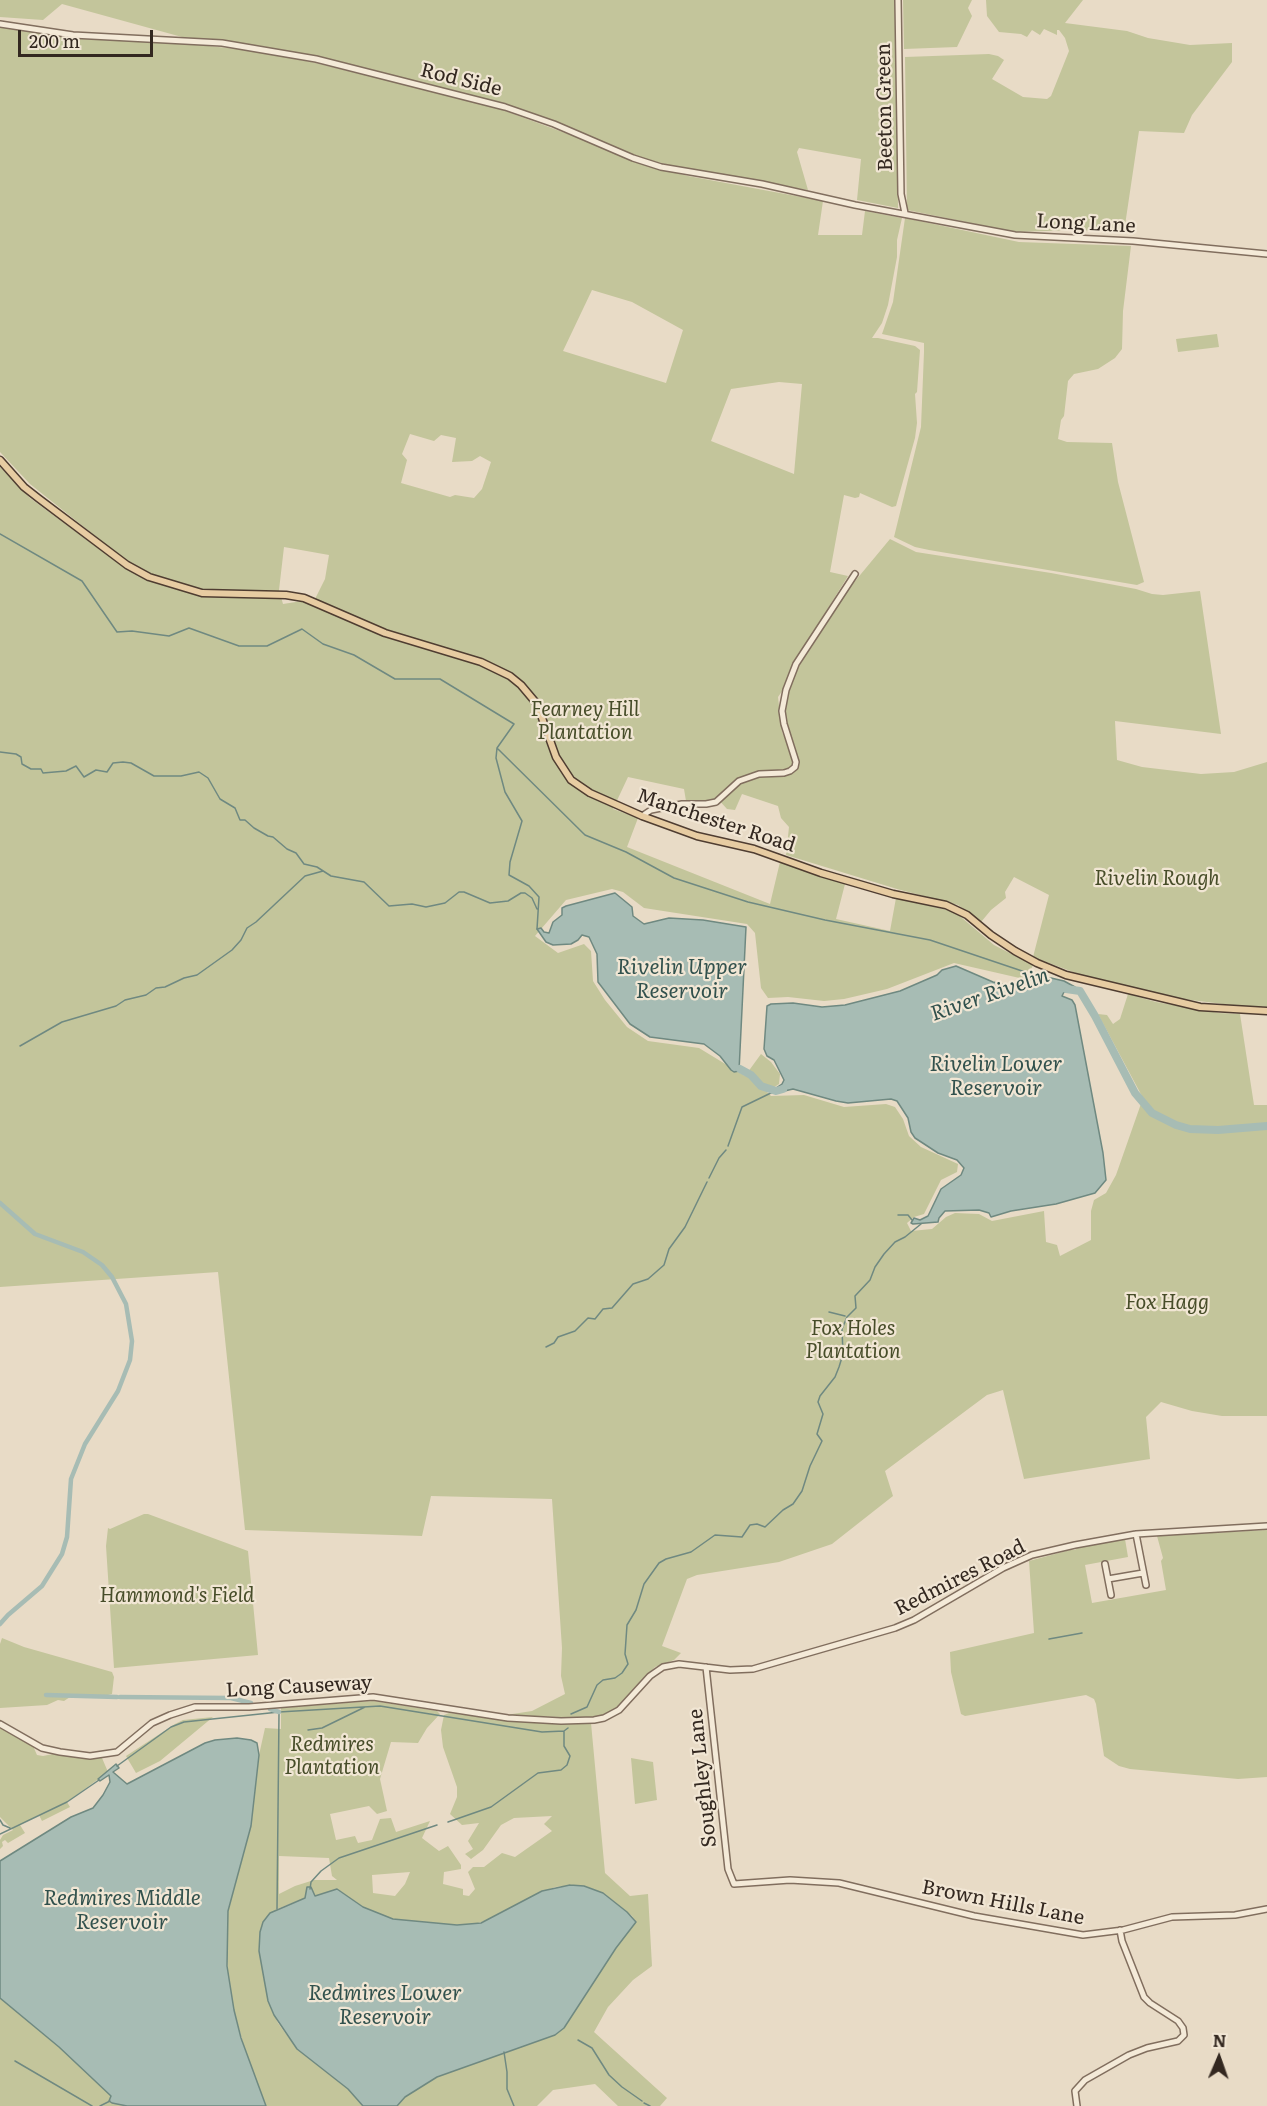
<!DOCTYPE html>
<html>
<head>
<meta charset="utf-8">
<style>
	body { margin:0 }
	#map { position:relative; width:1267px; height:2106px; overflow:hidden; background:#e8dbc6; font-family:Literata,serif }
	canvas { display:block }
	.north { position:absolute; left:1189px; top:2028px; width:60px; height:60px; -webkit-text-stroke:4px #f1e6d4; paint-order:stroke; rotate:2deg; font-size:16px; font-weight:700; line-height:24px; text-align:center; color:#332820 }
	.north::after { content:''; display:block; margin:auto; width:21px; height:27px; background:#332820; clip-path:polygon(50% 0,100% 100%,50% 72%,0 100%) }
	.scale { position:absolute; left:18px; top:30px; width:135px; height:27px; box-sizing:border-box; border:3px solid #332820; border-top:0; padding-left:8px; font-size:18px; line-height:21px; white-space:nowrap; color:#332820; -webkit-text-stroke:4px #f1e6d4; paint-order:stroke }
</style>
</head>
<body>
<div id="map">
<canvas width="1267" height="2106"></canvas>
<div class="north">N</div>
<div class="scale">200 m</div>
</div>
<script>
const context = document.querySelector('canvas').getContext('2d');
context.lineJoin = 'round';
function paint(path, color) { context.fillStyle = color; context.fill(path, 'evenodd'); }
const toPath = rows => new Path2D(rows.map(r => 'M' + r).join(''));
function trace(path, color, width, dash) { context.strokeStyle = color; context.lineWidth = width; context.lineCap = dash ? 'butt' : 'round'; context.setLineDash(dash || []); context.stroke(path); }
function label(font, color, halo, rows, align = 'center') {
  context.font = font + ' Literata,serif'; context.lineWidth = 4.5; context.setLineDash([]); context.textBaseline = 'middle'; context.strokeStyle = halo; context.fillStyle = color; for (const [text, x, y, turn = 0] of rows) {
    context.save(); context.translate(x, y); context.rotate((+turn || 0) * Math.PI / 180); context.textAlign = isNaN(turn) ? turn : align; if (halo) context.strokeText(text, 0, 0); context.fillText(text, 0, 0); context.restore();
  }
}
paint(toPath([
	[0,0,895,0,898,208,857,200,861,159,799,148,797,152,808,190,689,170,638,157,555,122,506,105,370,69,262,46,182,37,62,4,43,20,0,17],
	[903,0,972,0,968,8,972,16,957,47,904,49],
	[986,0,1083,0,1065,23,1127,31,1148,38,1190,45,1232,43,1232,62,1192,115,1184,133,1139,131,1124,232,1076,230,1015,232,907,210,905,57,989,54,998,56,1004,60,992,79,1023,97,1047,99,1051,96,1069,51,1065,38,1059,30,1057,30,1057,35,1044,29,1040,35,1032,30,1027,37,1021,34,999,32,987,16],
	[0,27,73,37,190,44,246,50,311,62,489,105,576,137,641,164,688,176,823,201,818,235,862,235,865,211,902,218,897,240,897,257,888,305,882,323,872,338,878,338,915,346,920,350,917,392,915,394,917,423,915,438,896,506,892,507,860,493,859,497,855,498,844,495,830,572,848,576,806,644,785,687,778,697,782,732,788,745,795,747,784,715,788,690,798,668,851,586,890,539,916,552,1051,573,1136,589,1152,594,1163,595,1200,591,1221,734,1115,721,1117,760,1142,767,1201,774,1234,772,1267,762,1267,1007,1239,1006,1183,999,1081,975,1033,957,1049,895,1014,877,1005,892,1006,898,991,910,981,922,958,905,897,889,786,855,789,827,781,818,778,806,742,794,735,810,727,809,718,799,707,802,686,801,684,789,628,777,613,809,638,818,627,847,770,904,780,862,845,884,836,919,890,931,896,898,955,912,994,945,1033,965,1028,976,1037,982,954,963,887,989,844,999,824,1001,788,997,768,998,761,988,755,933,747,924,644,908,623,892,612,889,566,900,535,936,558,953,584,944,591,951,593,981,605,1000,627,1027,648,1041,699,1048,745,1076,761,1054,771,1062,780,1074,779,1084,767,1092,771,1096,804,1095,844,1107,886,1104,895,1107,903,1119,909,1136,921,1147,958,1164,957,1172,941,1180,924,1214,914,1217,907,1223,911,1231,932,1229,946,1217,955,1213,979,1214,992,1221,1044,1211,1046,1242,1057,1245,1060,1256,1091,1240,1091,1211,1094,1200,1106,1193,1116,1175,1143,1098,1098,1014,1107,1015,1113,1024,1120,1019,1128,994,1156,1002,1219,1013,1240,1014,1254,1105,1267,1105,1267,1416,1222,1416,1192,1411,1161,1402,1146,1417,1150,1459,1024,1479,1003,1390,987,1395,885,1471,893,1496,832,1544,779,1562,697,1575,687,1579,662,1646,681,1653,674,1660,655,1667,615,1710,600,1716,587,1718,506,1715,532,1711,565,1694,561,1676,562,1648,552,1499,431,1496,422,1536,245,1530,218,1272,0,1287,0,467,30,498,114,560,119,555,30,484,0,452],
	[592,290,632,302,683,330,666,383,563,351],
	[779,382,802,384,794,474,711,441,731,389],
	[410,434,434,441,441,435,456,438,452,462,472,461,480,456,491,462,482,489,474,498,455,495,450,497,401,483,407,460,402,454],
	[284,547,329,555,325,579,315,599,283,604,279,590],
	[905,218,1019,242,1131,246,1123,311,1122,349,1115,358,1098,369,1074,374,1068,381,1064,416,1061,420,1058,439,1067,442,1112,443,1118,482,1144,582,1137,585,929,550,915,547,894,537,921,427,924,352,924,343,882,334,893,302],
	[1217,334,1219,347,1178,352,1176,339],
	[144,1514,148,1514,248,1551,258,1655,114,1668,106,1546,108,1528,110,1529],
	[1267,1530,1267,1777,1238,1779,1130,1769,1119,1766,1104,1756,1096,1704,1094,1699,1086,1695,965,1716,961,1714,951,1672,950,1652,1034,1633,1029,1561,1070,1550,1075,1550,1077,1548,1125,1539,1128,1557,1085,1565,1092,1603,1166,1590,1161,1561,1163,1558,1157,1536],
	[2,1638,24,1647,112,1672,114,1677,112,1694,108,1695,79,1696,73,1695,64,1701,58,1700,47,1705,0,1708,0,1644],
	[373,1701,437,1711,440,1714,427,1728,418,1743,391,1742,380,1779,387,1811,377,1814,369,1806,330,1814,336,1840,355,1836,358,1843,372,1840,380,1819,391,1818,396,1832,430,1821,422,1838,439,1851,448,1846,461,1865,461,1869,444,1872,443,1884,463,1889,463,1895,469,1896,475,1889,468,1872,473,1867,484,1867,502,1853,515,1857,552,1831,544,1824,552,1816,514,1818,501,1825,483,1850,471,1859,465,1854,473,1849,468,1841,479,1823,462,1825,450,1814,457,1797,457,1787,443,1747,441,1730,444,1715,449,1713,497,1719,591,1723,605,1873,630,1896,648,1894,652,1966,633,1980,608,2007,594,2032,667,2098,660,2106,618,2106,595,2084,553,2090,537,2106,397,2106,405,2097,437,2077,555,2035,564,2028,616,1948,636,1922,632,1916,606,1895,577,1885,555,1887,533,1896,485,1921,470,1925,457,1925,393,1919,363,1907,337,1889,315,1896,311,1887,307,1887,305,1898,277,1909,263,1922,260,1932,259,1951,268,2001,278,2023,297,2049,348,2089,363,2106,266,2106,250,2068,234,2010,229,1986,226,1946,228,1911,251,1826,259,1755,265,1728,281,1729,281,1708],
	[279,1856,329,1858,332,1876,337,1880,314,1880,295,1886,279,1894],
	[410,1872,405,1884,395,1896,373,1893,372,1875],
	[213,1717,160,1761,136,1773,126,1756,175,1724,183,1720],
	[0,1728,33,1746,37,1755,43,1756,53,1754,85,1759,102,1758,108,1772,67,1802,70,1807,42,1821,39,1815,20,1825,25,1833,8,1843,5,1840,2,1842,3,1846,0,1849,0,1840,3,1835,13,1830,0,1817],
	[631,1758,653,1762,657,1800,635,1804],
	[0,1998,59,2047,111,2096,109,2101,112,2102,127,2106,0,2106]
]), '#c3c59b');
const water = toPath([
	[615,893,632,907,633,916,644,924,669,918,703,920,746,927,739,1071,734,1072,731,1070,720,1056,704,1044,650,1037,630,1024,598,982,597,954,589,937,582,935,578,940,571,944,553,945,546,942,537,929,541,928,544,932,549,933,553,922,562,915,562,908,566,906,615,893],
	[956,966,993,982,1015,987,1020,988,1043,982,1031,977,1032,974,1044,979,1051,978,1064,981,1075,987,1075,992,1064,992,1062,996,1072,1000,1075,1005,1103,1153,1106,1180,1095,1193,1056,1204,1011,1211,991,1217,989,1213,979,1210,945,1211,939,1218,938,1222,913,1224,911,1223,914,1218,920,1220,928,1216,941,1189,961,1175,964,1168,957,1160,938,1153,915,1138,911,1132,908,1118,897,1101,891,1099,848,1103,836,1101,793,1089,776,1093,773,1090,782,1084,784,1080,774,1060,767,1056,764,1049,767,1006,771,1004,793,1003,822,1007,845,1005,900,991,937,975,942,970,956,966],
	[237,1738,251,1740,257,1743,259,1755,251,1826,228,1911,227,1966,234,2010,241,2038,266,2106,127,2106,112,2103,109,2101,111,2096,59,2047,0,1998,0,1861,71,1817,93,1808,103,1795,110,1782,109,1775,100,1781,98,1779,116,1764,119,1768,113,1772,127,1784,205,1743,215,1740,237,1738],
	[570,1885,584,1886,603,1893,627,1912,636,1922,616,1948,564,2028,555,2035,437,2077,405,2097,397,2106,363,2106,348,2089,297,2049,274,2015,268,2001,259,1951,260,1932,263,1922,270,1913,305,1898,307,1887,311,1887,315,1896,337,1889,363,1907,393,1919,457,1925,481,1923,542,1891,570,1885]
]);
paint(water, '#a7bcb4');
trace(water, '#6f8981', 1.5);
trace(toPath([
	[0,534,82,581,117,632,132,631,169,636,189,628,239,646,267,646,302,629,323,644,354,655,395,679,440,679,514,724,497,748,496,758,505,792,522,821,510,862,509,875,529,886,539,897,537,929],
	[498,749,585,835,626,852,674,878,748,902,825,920,930,940,1031,974],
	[0,752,16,754,21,757,22,764,31,769,41,769,43,773,66,771,76,766,84,777,96,770,107,772,113,763,123,762,131,763,154,776,181,776,199,772,208,778,220,799,235,808,240,820,245,820,254,828,268,836,273,837,287,849,296,853,304,864,317,867,331,876,364,882,389,906,412,904,426,907,445,903,459,892,464,892,490,903,508,901,521,893,525,893,532,898,537,909],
	[20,1046,62,1022,116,1006,125,1000,146,995,156,988,165,987,184,978,197,975,232,950,241,940,247,928,256,922,305,876,323,871],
	[728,1146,742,1107,775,1091],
	[709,1178,719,1158,726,1150],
	[898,1215,908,1215,912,1220],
	[829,1312,845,1316],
	[825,1325,842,1328],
	[546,1347,554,1343,558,1337,575,1331,588,1318,595,1319,603,1309,612,1308,633,1284,648,1279,664,1265,669,1249,685,1227,707,1182],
	[1049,1639,1082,1633],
	[571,1714,587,1707,597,1685,603,1680,615,1678,622,1673,628,1664,625,1654,627,1625,636,1610,644,1584,659,1563,666,1559,691,1552,715,1535,742,1537,750,1525,757,1524,765,1527,783,1510,793,1504,802,1491,810,1466,822,1441,817,1434,823,1414,818,1402,820,1396,835,1377,839,1367,843,1354,842,1329,847,1317,856,1308,855,1296,870,1280,875,1267,884,1254,895,1242,905,1237,921,1224],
	[308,1730,322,1728,365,1707],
	[117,1766,171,1727,184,1722,279,1712,380,1706,542,1732,564,1731],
	[0,1820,3,1825,10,1828],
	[448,1822,491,1807,538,1773,561,1770,567,1765,570,1756,564,1746,564,1731,568,1728],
	[0,1834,67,1802,99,1780],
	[310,1889,311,1882,321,1871,339,1858,437,1825],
	[277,1909,279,1713],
	[578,2040,592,2048,609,2075,622,2087,642,2101],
	[504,2052,507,2072,507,2089,514,2106],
	[15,2061,92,2106],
	[644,2103,650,2106],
	[100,2106,110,2101]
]), '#6f8981', 1.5);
trace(toPath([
	[0,1203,35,1234,83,1252,102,1265,112,1277,126,1304,132,1341,130,1360,118,1391,85,1444,71,1479,67,1537,62,1554,42,1586,8,1615,0,1624],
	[46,1695,117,1697],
	[120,1697,231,1698,251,1703],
	[270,1709,279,1712]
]), '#a7bcb4', 4.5);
trace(toPath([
	[1066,989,1080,991,1095,1016,1135,1093,1152,1113,1176,1125,1190,1129,1218,1130,1267,1126],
	[740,1069,751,1075,761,1086,776,1091,783,1089]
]), '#a7bcb4', 8);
const minor = toPath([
	[898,0,901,194,905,213],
	[0,24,73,35,222,43,316,59,505,107,554,124,633,158,661,167,762,184,855,205,1015,235,1133,241,1267,254],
	[642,816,651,810,682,804,706,804,716,802,739,781,759,774,784,773,790,771,795,767,796,762,784,724,782,711,786,690,796,664,855,574],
	[1136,1534,1146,1585],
	[1105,1564,1111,1595],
	[1108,1579,1143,1573],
	[706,1667,728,1869,734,1884,790,1880,839,1883,974,1916,1083,1935,1123,1930,1172,1917,1235,1915,1267,1909],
	[0,1724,42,1748,60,1752,90,1756,117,1752,152,1723,170,1715,195,1707,249,1707,373,1697,508,1718,561,1721,594,1720,604,1718,619,1710,650,1676,663,1667,679,1664,730,1670,753,1669,895,1628,914,1620,1003,1568,1032,1555,1075,1545,1136,1534,1267,1526],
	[1077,2106,1075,2091,1085,2080,1129,2055,1147,2048,1178,2041,1184,2035,1183,2028,1178,2021,1150,2003,1144,1997,1122,1941,1120,1930]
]);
const major = toPath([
	[0,460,24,487,38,498,127,565,149,577,202,593,286,595,304,598,385,633,481,662,510,676,521,685,537,704,556,757,571,780,590,793,642,816,697,836,754,849,821,873,893,894,946,905,967,915,991,935,1015,951,1037,963,1066,975,1200,1007,1267,1011]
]);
trace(minor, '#816e5e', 8);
trace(major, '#4f3d31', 9);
trace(minor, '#f4ead8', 5);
trace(major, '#e7cca2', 6);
label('20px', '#332820', '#f1e6d4', [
	["Rod Side",461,80,14],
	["Beeton Green",885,107,-91],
	["Long Lane",1086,224,3],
	["Manchester Road",716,821,18],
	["Redmires Road",960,1578,-27],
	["Long Causeway",299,1687,-3],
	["Soughley Lane",703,1778,-96],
	["Brown Hills Lane",1003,1903,11]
]);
label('italic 20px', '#474d29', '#f1e6d4', [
	["Fearney Hill",585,710],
	["Plantation",585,733],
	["Rivelin Rough",1157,879],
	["Fox Hagg",1167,1303],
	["Fox Holes",853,1329],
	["Plantation",853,1352],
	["Hammond's Field",177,1596],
	["Redmires",332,1745],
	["Plantation",332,1768]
]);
label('italic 21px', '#31514d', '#f1e6d4', [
	["Rivelin Upper",682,968],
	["Reservoir",682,992],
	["River Rivelin",990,995,-19],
	["Rivelin Lower",996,1065],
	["Reservoir",996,1089],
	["Redmires Middle",122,1899],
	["Reservoir",122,1923],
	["Redmires Lower",385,1994],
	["Reservoir",385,2018]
]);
</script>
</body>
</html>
